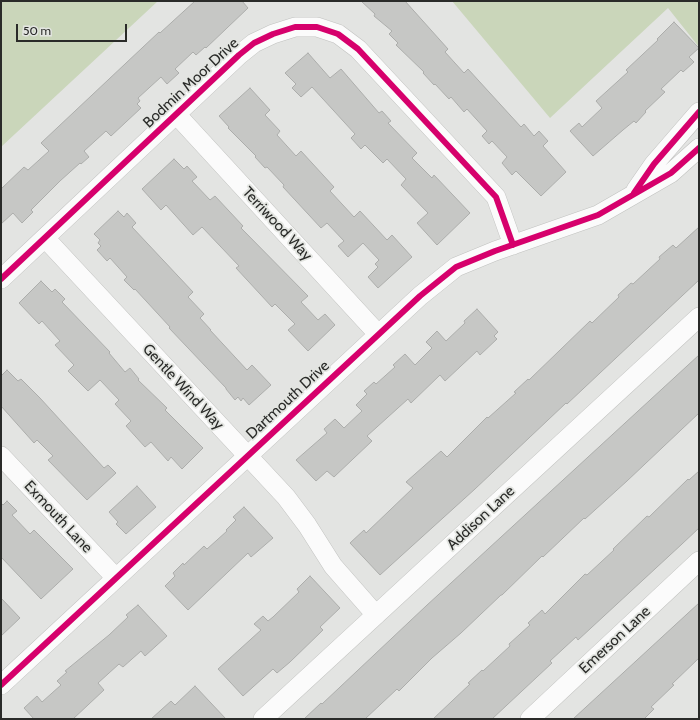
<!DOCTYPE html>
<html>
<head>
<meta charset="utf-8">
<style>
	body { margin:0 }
	#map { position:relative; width:700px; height:720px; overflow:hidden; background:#e3e4e2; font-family:Cabin,sans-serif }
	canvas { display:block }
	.frame { position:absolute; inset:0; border:2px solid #2a2b29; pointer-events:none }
	.scale { position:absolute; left:16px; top:24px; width:111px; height:18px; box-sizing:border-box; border:2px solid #2a2b29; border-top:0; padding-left:5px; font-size:12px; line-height:14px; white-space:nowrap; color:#2a2b29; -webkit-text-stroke:3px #e3e5e1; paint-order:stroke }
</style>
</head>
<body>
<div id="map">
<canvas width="700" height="720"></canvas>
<div class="frame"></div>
<div class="scale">50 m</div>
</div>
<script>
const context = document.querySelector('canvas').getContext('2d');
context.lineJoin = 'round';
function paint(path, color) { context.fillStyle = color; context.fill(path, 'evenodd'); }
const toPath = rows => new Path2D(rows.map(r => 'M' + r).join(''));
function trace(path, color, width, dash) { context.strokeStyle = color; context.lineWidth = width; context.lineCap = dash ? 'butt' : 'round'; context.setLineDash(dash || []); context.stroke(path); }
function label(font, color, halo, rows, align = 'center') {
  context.font = font + ' Cabin,sans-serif'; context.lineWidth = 3.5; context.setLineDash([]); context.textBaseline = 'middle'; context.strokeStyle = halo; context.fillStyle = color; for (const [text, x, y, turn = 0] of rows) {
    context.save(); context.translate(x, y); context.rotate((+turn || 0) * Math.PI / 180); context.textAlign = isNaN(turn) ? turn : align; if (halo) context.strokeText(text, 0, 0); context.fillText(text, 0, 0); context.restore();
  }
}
paint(toPath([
	[1,1,158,1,1,147],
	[452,1,698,1,699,47,668,8,550,118]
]), '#cad6ba');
const building = toPath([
	[195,1,242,1,248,8,206,48,205,47,196,55,193,52,175,69,179,73,167,84,161,77,138,98,140,101,137,104,141,108,111,136,106,131,84,151,89,157,81,164,80,163,60,181,31,210,33,212,22,223,13,213,1,224,1,189,24,167,28,170,49,151,41,143,159,32,160,33,195,1],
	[361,1,405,1,448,49,445,52,464,73,468,69,521,127,524,124,534,136,539,131,548,141,543,146,566,172,541,196,516,171,512,175,502,163,507,157,492,141,489,144,482,136,487,131,467,109,464,112,451,97,449,99,435,84,434,85,423,73,424,72,396,45,398,43,389,34,392,31,374,16,375,14,361,1],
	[674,22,699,48,689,57,694,62,683,72,681,70,661,89,665,92,645,111,646,112,636,123,634,121,623,130,593,156,570,131,579,123,582,127,602,108,596,101,628,72,626,70,658,40,657,39,674,22],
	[308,53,330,78,341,69,379,113,382,111,391,121,388,123,417,153,412,158,432,178,434,175,470,213,437,245,417,223,428,213,401,185,406,179,387,159,383,163,365,145,361,149,351,138,355,134,312,87,301,97,292,88,296,84,285,73,308,53],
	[250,88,270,110,265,115,280,131,277,135,296,156,301,151,334,187,330,191,354,217,360,211,387,240,392,235,412,257,378,288,368,277,378,267,375,264,379,260,363,243,348,257,338,246,344,241,327,223,321,228,283,187,284,185,267,167,265,168,255,157,256,156,228,128,229,127,219,116,250,88],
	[174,159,184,169,187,166,197,177,192,181,210,200,215,196,243,226,241,228,308,296,301,302,318,320,325,314,335,325,308,351,288,330,295,324,275,304,272,307,236,268,239,266,202,227,193,235,166,205,161,210,142,189,174,159],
	[118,211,124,217,127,213,136,223,132,227,193,292,188,297,204,314,200,318,211,330,210,330,247,370,252,365,271,385,249,405,243,398,241,401,238,397,235,400,226,389,226,388,169,328,170,327,135,289,134,290,124,280,127,277,110,258,107,261,97,250,101,246,98,243,100,240,94,234,118,211],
	[699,227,699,280,567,404,566,403,475,489,380,575,350,543,364,530,366,533,413,488,406,482,441,451,447,457,487,417,488,418,516,393,514,392,528,379,529,380,590,321,592,323,619,297,618,295,631,283,633,284,660,259,659,257,673,245,676,248,699,227],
	[41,281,52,292,55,289,65,299,62,302,110,352,109,353,125,372,130,368,139,379,138,380,167,408,165,410,203,448,182,469,171,457,168,461,151,442,145,447,126,426,131,421,115,404,119,400,100,380,88,391,68,371,74,365,55,345,60,341,42,321,39,324,19,303,41,281],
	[477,309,498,332,494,336,497,339,480,355,477,351,445,381,440,375,411,403,408,399,367,436,372,441,334,477,327,471,316,481,296,460,327,433,324,429,335,419,344,428,362,411,356,405,367,394,364,391,374,382,376,384,395,367,393,365,405,354,415,365,432,348,426,342,437,331,446,341,465,323,464,321,477,309],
	[699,355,699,413,627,481,585,519,584,518,543,557,542,556,502,595,501,595,461,633,432,658,399,691,397,689,365,719,304,719,321,703,322,704,426,606,699,355],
	[7,370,18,381,21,379,40,398,104,468,108,465,116,473,87,500,48,460,53,456,37,440,34,443,1,406,1,376,7,370],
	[699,471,699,528,682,544,578,640,576,637,550,661,552,663,492,719,433,719,470,684,468,683,482,670,483,671,510,646,509,644,530,625,528,623,542,610,545,614,585,574,587,575,614,550,613,549,647,516,649,517,688,479,689,480,699,471],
	[137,486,156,507,126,534,116,524,118,522,109,512,137,486],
	[7,501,17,511,12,515,30,534,34,530,73,569,41,599,1,557,1,503,3,505,7,501],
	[244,507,273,538,251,557,248,553,188,610,165,586,175,576,173,573,183,563,184,565,204,546,207,549,227,531,226,530,236,520,233,517,244,507],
	[310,576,340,608,320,627,323,630,290,662,277,673,273,669,243,696,218,669,261,630,254,624,263,616,268,621,273,617,299,592,297,589,310,576],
	[1,598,20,618,1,636,1,598],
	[699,603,699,658,672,684,674,685,651,707,654,709,644,719,573,719,699,603],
	[138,605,167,636,145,656,141,651,123,667,119,664,98,683,104,690,73,719,34,719,24,708,37,696,42,702,61,685,57,681,67,672,65,671,109,635,128,617,126,615,138,605],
	[195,686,226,719,151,719,171,701,175,705,195,686]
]);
paint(building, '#c6c7c5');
trace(building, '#acadab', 1);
const minor = toPath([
	[176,114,378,334],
	[636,190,654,164,699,112],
	[45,238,286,497,307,525,333,566,376,615],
	[1,279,239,55,254,43,273,34,295,27,317,27,338,34,358,49,496,197,513,245],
	[1,456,116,578],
	[1,685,420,296,456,267,495,251,598,215,671,173,699,148],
	[263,719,699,317],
	[530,719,699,561]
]);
trace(minor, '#c0c1bf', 20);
trace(minor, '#fbfbfb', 19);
trace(toPath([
	[634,193,654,164,699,112],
	[1,279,239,55,254,43,273,34,295,27,317,27,338,34,358,49,496,197,513,245],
	[1,685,420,296,456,267,495,251,598,215,671,173,699,148]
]), '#d6006c', 6);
label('15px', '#2a2b29', '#e3e5e1', [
	["Bodmin Moor Drive",191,83,-43],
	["Terriwood Way",277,224,47],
	["Gentle Wind Way",183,387,47],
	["Dartmouth Drive",288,400,-43],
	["Exmouth Lane",58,517,47],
	["Addison Lane",481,518,-43],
	["Emerson Lane",615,640,-43]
]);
</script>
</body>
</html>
